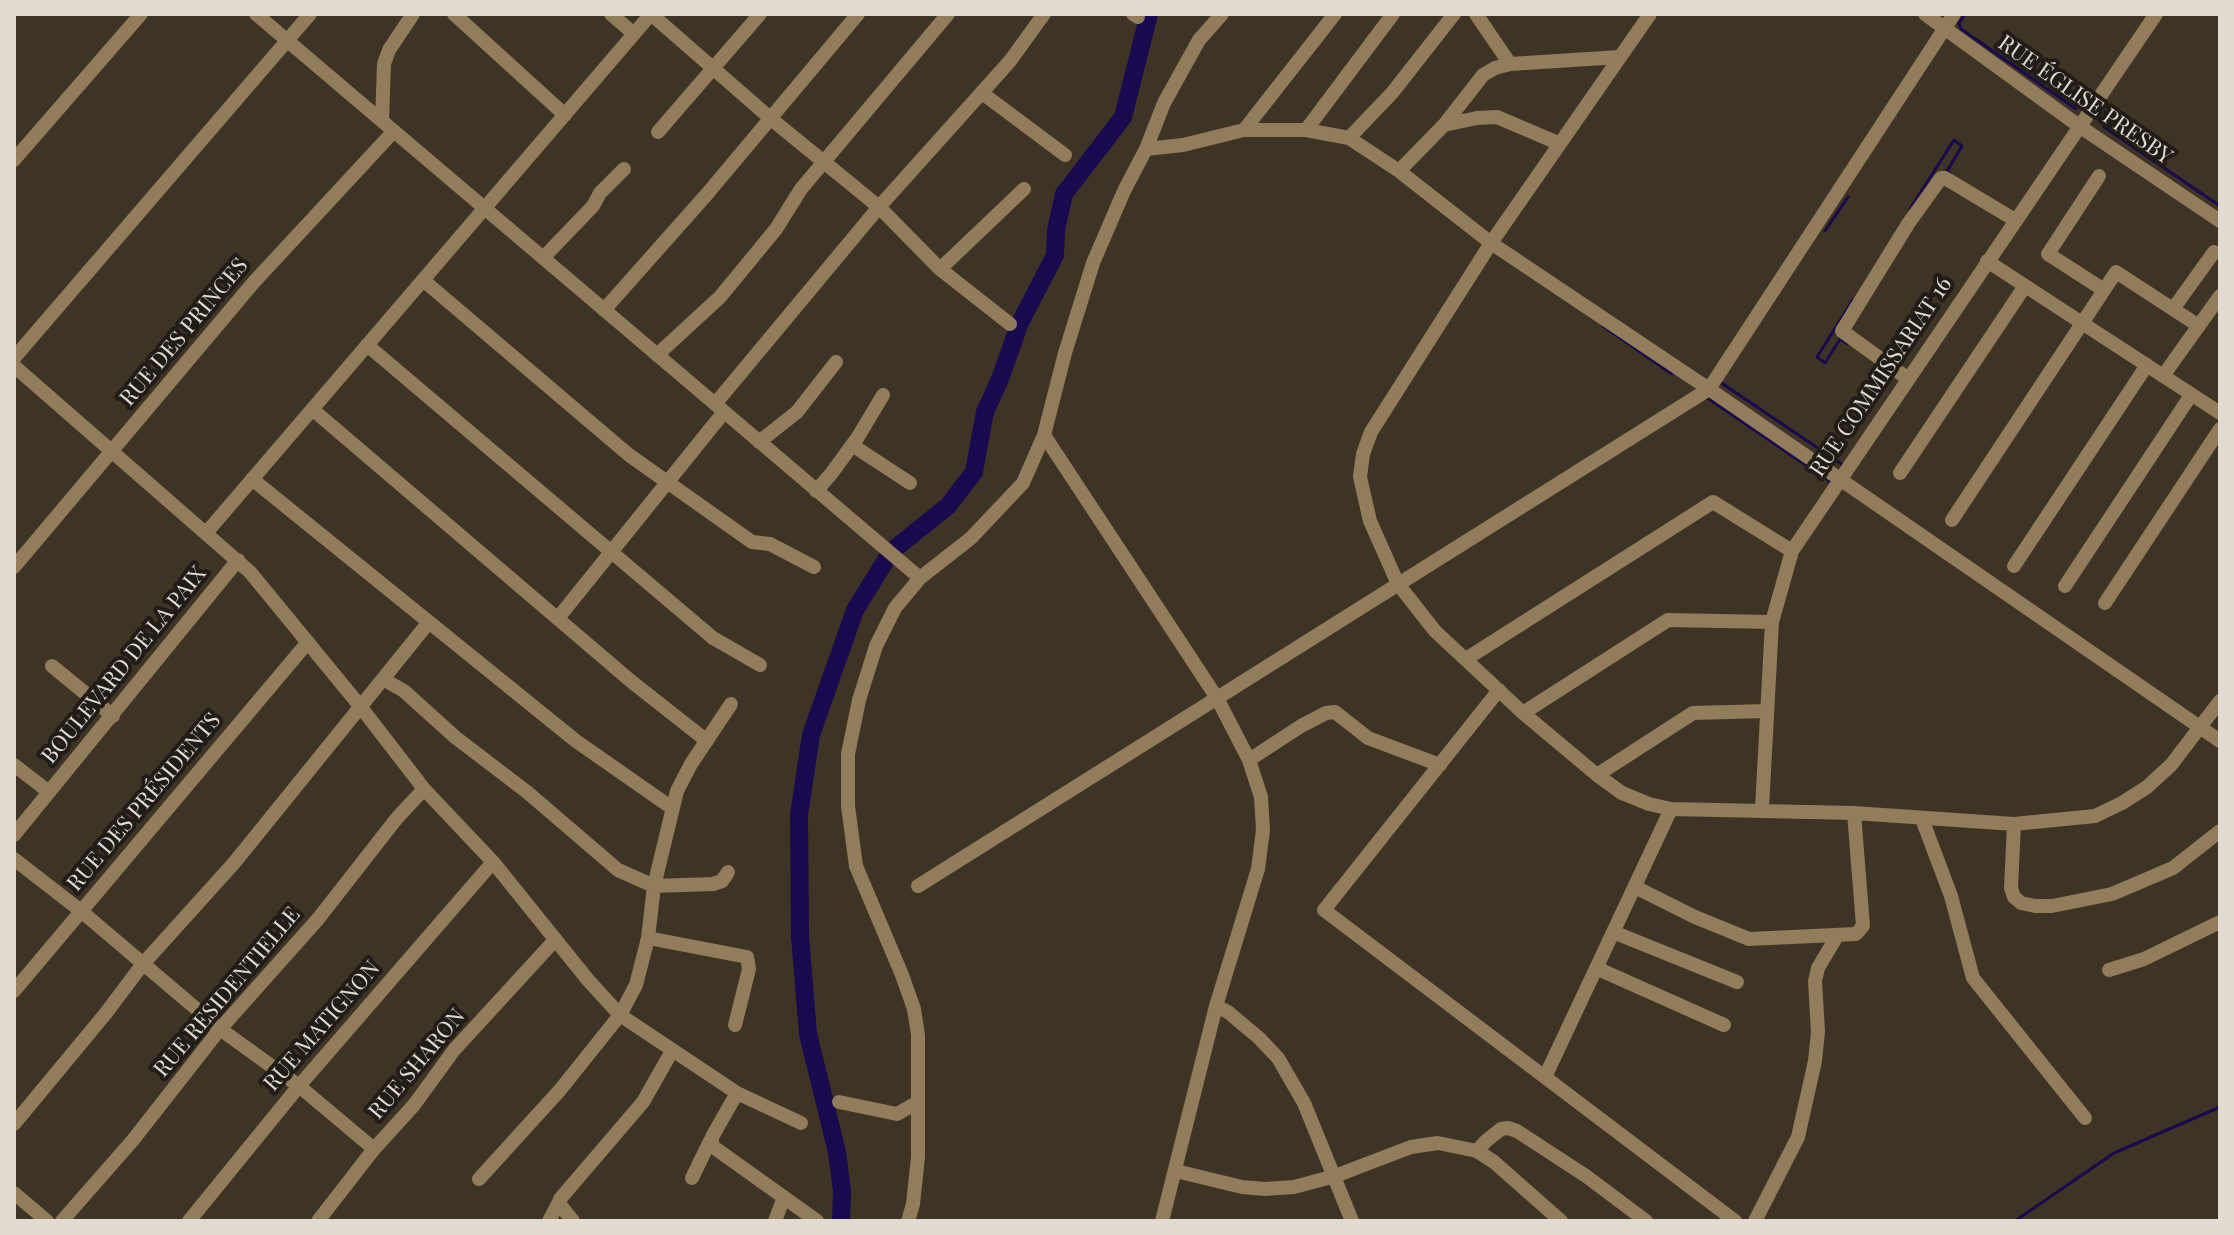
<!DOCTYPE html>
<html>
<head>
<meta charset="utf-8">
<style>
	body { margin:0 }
	#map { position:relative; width:2234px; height:1235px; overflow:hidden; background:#3e3426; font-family:"Playfair Display",serif }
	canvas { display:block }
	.frame { position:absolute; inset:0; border:16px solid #e1dbd2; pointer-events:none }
</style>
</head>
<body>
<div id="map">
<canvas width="2234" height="1235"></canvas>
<div class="frame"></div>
</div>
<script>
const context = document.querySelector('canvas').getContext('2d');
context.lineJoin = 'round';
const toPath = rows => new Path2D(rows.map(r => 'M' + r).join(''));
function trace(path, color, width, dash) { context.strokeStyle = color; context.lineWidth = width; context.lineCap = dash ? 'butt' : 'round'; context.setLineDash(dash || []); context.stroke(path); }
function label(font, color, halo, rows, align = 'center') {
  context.font = font + ' "Playfair Display",serif'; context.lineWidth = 8; context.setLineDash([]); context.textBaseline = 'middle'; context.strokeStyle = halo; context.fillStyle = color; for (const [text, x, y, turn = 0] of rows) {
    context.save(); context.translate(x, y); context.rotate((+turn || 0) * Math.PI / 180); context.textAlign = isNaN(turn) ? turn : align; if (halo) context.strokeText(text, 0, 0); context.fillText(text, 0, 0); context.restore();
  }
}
trace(toPath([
	[1965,14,1959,23,1961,29,2076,109],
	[2105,112,2104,127,2220,206],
	[1910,209,1954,140,1962,146,1947,171,1950,173],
	[1825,231,1848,197],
	[1603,326,1672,374],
	[1848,344,1840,339,1825,363,1817,357,1853,300],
	[1720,382,1843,465],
	[1706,397,1829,481],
	[2015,1221,2114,1153,2220,1107]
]), '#19094e', 3);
trace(toPath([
	[1019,325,1055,255,1056,230,1064,194,1123,117,1149,14],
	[893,550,948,506,974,472,985,412,1000,379,1017,331],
	[841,1221,842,1191,837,1152,808,1034,800,936,799,815,811,735,855,610,889,555]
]), '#19094e', 18);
trace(toPath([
	[256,14,920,578],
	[454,14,565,115],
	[611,14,634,34],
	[1133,14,1138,17],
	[1476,14,1510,64],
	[1650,14,1491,243,1371,432,1363,454,1360,477,1370,521,1398,584,1435,631,1523,713,1597,775,1622,793,1649,804,1671,809,1854,813,2014,824,2095,816,2122,803,2147,787,2171,765,2220,701],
	[1925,14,2079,126,2220,221],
	[982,93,1065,155],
	[382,121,384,64,389,50,413,14],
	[1444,125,1477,118,1497,117,1558,143],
	[1244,130,1335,14],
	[1306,130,1393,14],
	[658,132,760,14],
	[1349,138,1392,93,1454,14],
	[1146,149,1183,145,1244,130,1306,130,1349,138,1399,171,1491,243,1709,389,2220,741],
	[14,160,141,14],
	[1399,171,1444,125,1483,75,1495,68,1510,64,1620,57],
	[2099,176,2048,254,2104,290],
	[543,258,593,206,600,193,624,169],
	[1987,261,2220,413],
	[940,269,1024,189],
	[423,280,629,455,752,542,770,544,814,567],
	[2173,309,2214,252],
	[604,310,707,194,858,14],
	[367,345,713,638,760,665],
	[657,355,720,297,776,229,801,189,948,14],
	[14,358,310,14],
	[14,366,250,572,360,706,424,789,493,862,588,980,620,1015,737,1093,801,1123],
	[2163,376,2220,296],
	[1907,378,1842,331,1908,224,1941,178,1945,178,2015,220],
	[715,404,879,207,1010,61,1044,14],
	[312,409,632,682,707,741],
	[1044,435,1217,698,1249,760,1261,797,1263,830,1258,869,1216,1006,1162,1221],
	[759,442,797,412,836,362],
	[852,445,910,483],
	[1900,473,2025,286],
	[252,479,576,741,672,808],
	[816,491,831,474,858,437,883,395],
	[1952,520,2116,272,2199,326],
	[207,532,651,14,770,118,879,207,940,269,1010,324],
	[2014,566,2147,365],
	[14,567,254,282,394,131],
	[2065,586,2191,395],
	[2105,603,2220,429],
	[558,618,724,412],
	[1466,659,1713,502,1792,551],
	[52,666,113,716],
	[383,679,404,691,455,737,527,792,618,870,654,886,713,884,722,881,728,872],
	[1499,690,1324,910,1735,1221],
	[1523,713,1668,620,1772,622],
	[1249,760,1301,726,1326,713,1335,712,1368,738,1440,765],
	[14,765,49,792],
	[1597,775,1693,713,1767,711],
	[1762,809,1772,622,1792,551,2156,14],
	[1922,819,1951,896,1973,978,2085,1118],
	[2014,824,2011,888,2014,897,2021,903,2035,906,2052,906,2112,894,2173,868,2220,831],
	[14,835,238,560],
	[14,859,81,911,220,1029,299,1086,374,1149],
	[918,886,1709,389,1954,14],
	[1635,887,1695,917,1749,939,1856,934,1863,926,1854,813],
	[1613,932,1737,982],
	[648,938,747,957,749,969,735,1025],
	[1596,968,1724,1025],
	[2109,970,2144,959,2220,922],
	[14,991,308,642],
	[1216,1006,1228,1012,1259,1038,1278,1058,1304,1103,1352,1221],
	[1545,1077,1671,809],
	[737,1093,712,1137,712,1146,817,1221],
	[839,1102,897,1114,918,1102],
	[14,1124,106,1013,142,965,234,863,429,622],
	[1477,1151,1486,1141,1501,1129,1508,1128,1517,1131,1586,1176,1646,1221],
	[1176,1171,1242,1187,1265,1189,1294,1187,1335,1176,1411,1147,1438,1143,1477,1151,1494,1162,1561,1221],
	[692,1178,710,1141],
	[479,1179,560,1090,620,1015,636,985,648,938,654,886,677,791,691,764,731,704],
	[14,1193,47,1221],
	[62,1221,133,1140,220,1029,318,919,397,818,424,789],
	[189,1221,299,1086,493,862],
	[318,1221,374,1149,414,1105,454,1050,555,940],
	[549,1221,559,1202],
	[573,1221,560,1205,560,1199,643,1102,672,1051],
	[775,1221,784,1197],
	[908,1221,913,1204,918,1157,918,1035,914,1009,902,975,856,866,848,806,848,754,859,700,876,646,895,608,920,578,971,538,1023,483,1044,435,1065,353,1093,263,1124,191,1146,149,1164,103,1199,40,1222,14],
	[1755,1221,1798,1137,1815,1061,1818,1032,1815,981,1818,968,1837,936]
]), '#917c5c', 14);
label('22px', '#e1dbd2', '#211d16', [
	["RUE ÉGLISE PRESBY",2085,100,35],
	["RUE DES PRINCES",184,332,-50],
	["RUE COMMISSARIAT 16",1881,377,-56],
	["BOULEVARD DE LA PAIX",124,665,-51],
	["RUE DES PRÉSIDENTS",144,802,-50],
	["RUE RESIDENTIELLE",227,992,-50],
	["RUE MATIGNON",322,1026,-49],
	["RUE SHARON",417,1064,-50]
]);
</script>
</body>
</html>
